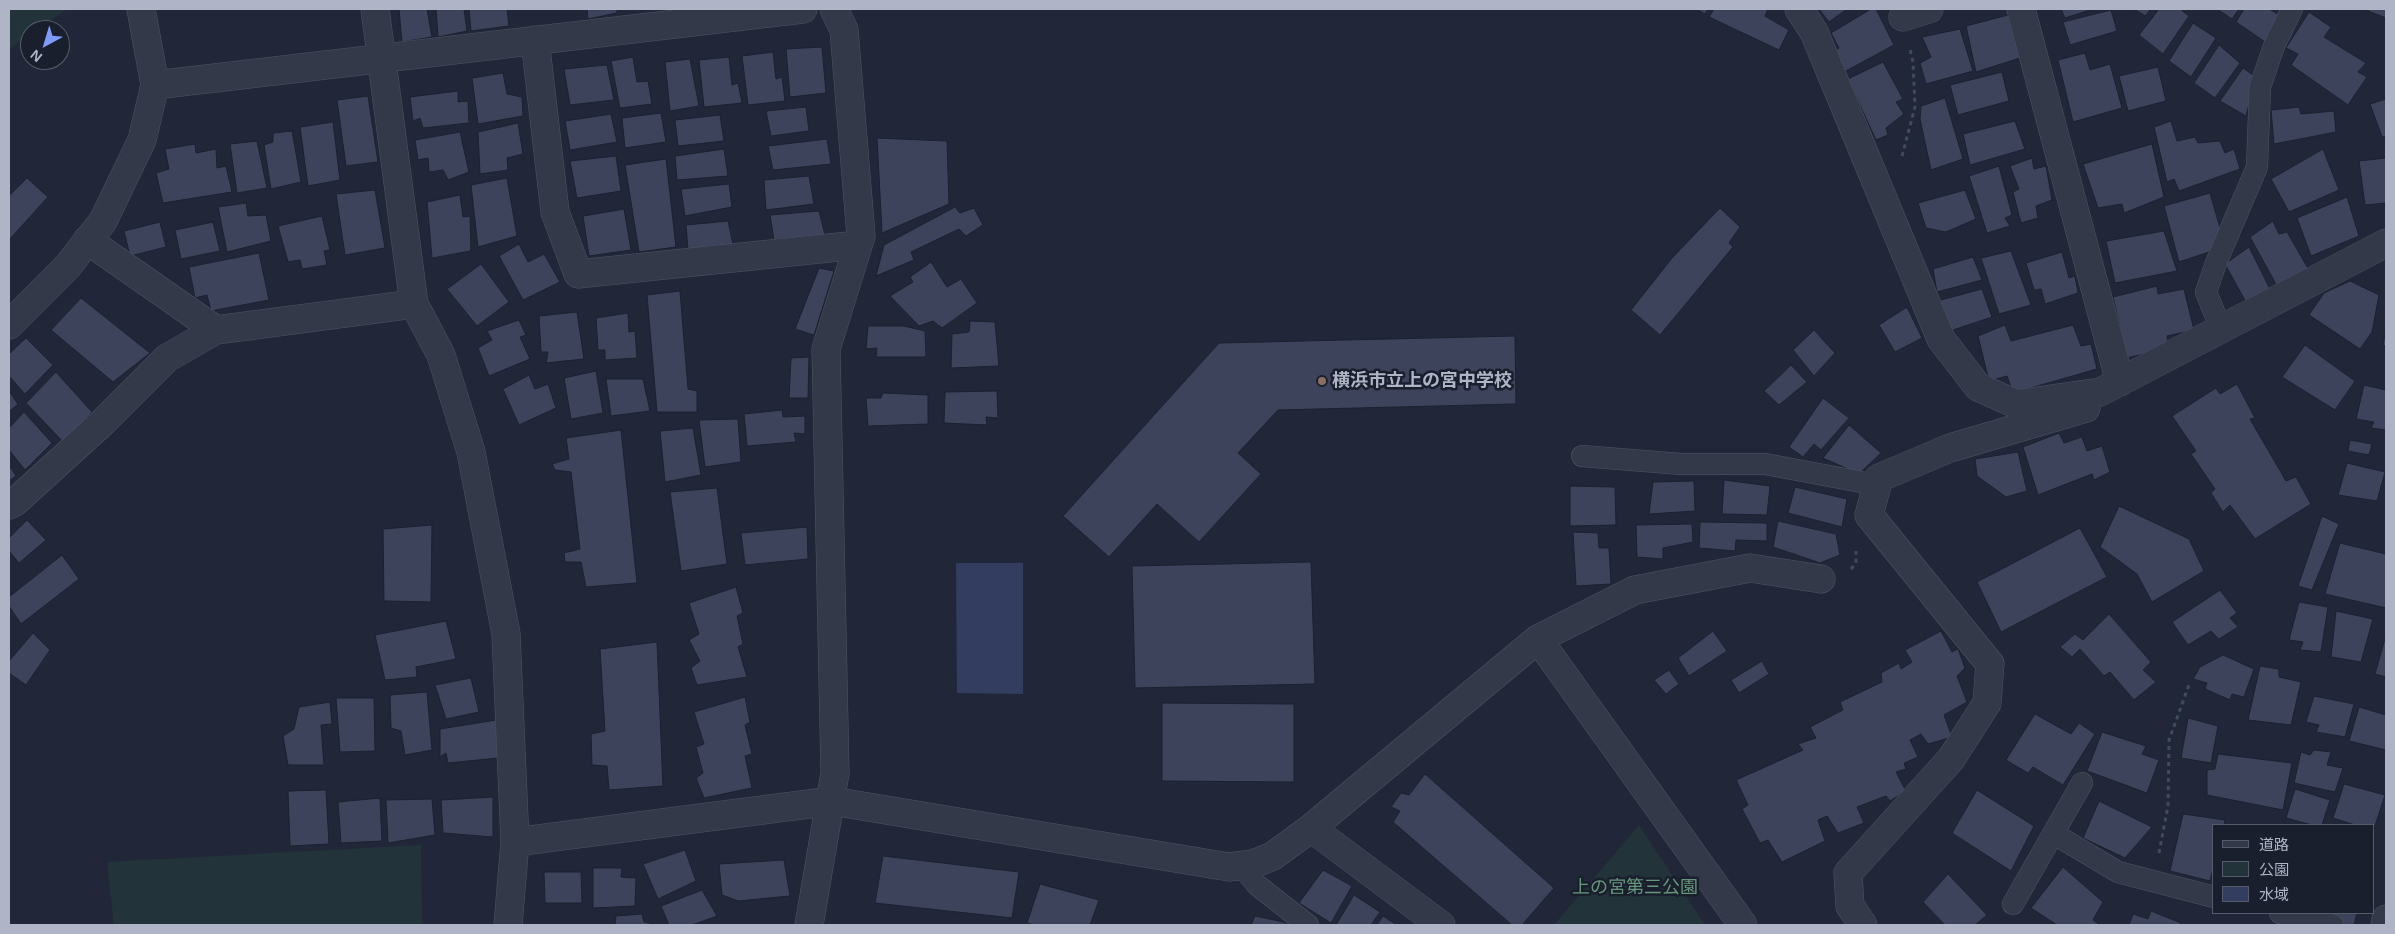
<!DOCTYPE html>
<html>
<head>
<meta charset="utf-8">
<style>
	body { margin:0 }
	#map { position:relative; width:2395px; height:934px; overflow:hidden; background:#212739; font-family:Arial,"Noto Sans JP",sans-serif }
	canvas { display:block }
	.frame { position:absolute; inset:0; border:10px solid #afb4c6; pointer-events:none }
	.legend { position:absolute; left:2212px; top:824px; width:162px; height:90px; box-sizing:border-box; background:#1a1f2e; border:1px solid #565b6b; margin:0; padding:6px 9px; list-style:none; font-size:15px; color:#afb4c6 }
	.legend li { display:flex; align-items:center; gap:10px; height:25px }
	.legend b { width:25px; border:1px solid #565b6b }
	.north { position:absolute; left:20px; top:20px; width:50px; height:50px; box-sizing:border-box; background:#1a1f2e; border:1px solid #565b6b; border-radius:50%; rotate:219deg; font-size:14px; font-weight:700; line-height:20px; text-align:center; color:#afb4c6 }
	.north::after { content:''; display:block; margin:auto; width:18px; height:22px; background:#809afa; clip-path:polygon(50% 0,100% 100%,50% 72%,0 100%) }
</style>
</head>
<body>
<div id="map">
<canvas width="2395" height="934"></canvas>
<div class="frame"></div>
<ul class="legend">
<li><b style="height:6px;background:#34394a"></b>道路</li>
<li><b style="height:14px;background:#23333a"></b>公園</li>
<li><b style="height:14px;background:#323d5f"></b>水域</li>
</ul>
<div class="north">N</div>
</div>
<script>
const context = document.querySelector('canvas').getContext('2d');
context.lineJoin = 'round';
function paint(path, color) { context.fillStyle = color; context.fill(path, 'evenodd'); }
const toPath = rows => new Path2D(rows.map(r => 'M' + r).join(''));
function trace(path, color, width, dash) { context.strokeStyle = color; context.lineWidth = width; context.lineCap = dash ? 'butt' : 'round'; context.setLineDash(dash || []); context.stroke(path); }
function label(font, color, halo, rows, align = 'center') {
  context.font = font + ' Arial,"Noto Sans JP",sans-serif'; context.lineWidth = 5; context.setLineDash([]); context.textBaseline = 'middle'; context.strokeStyle = halo; context.fillStyle = color; for (const [text, x, y, turn = 0] of rows) {
    context.save(); context.translate(x, y); context.rotate((+turn || 0) * Math.PI / 180); context.textAlign = isNaN(turn) ? turn : align; if (halo) context.strokeText(text, 0, 0); context.fillText(text, 0, 0); context.restore();
  }
}
paint(toPath([
	[9,9,67,9,36,30,30,30,30,34,9,49],
	[1639,825,1705,925,1554,925],
	[421,845,422,925,114,925,107,862]
]), '#23333a');
paint(toPath([
	[956,563,1023,563,1023,694,957,693]
]), '#323d5f');
const building = toPath([
	[399,9,427,9,432,37,402,42,399,9],
	[436,9,464,9,467,31,438,37,436,9],
	[469,9,507,9,509,26,471,31,469,9],
	[587,9,617,9,617,13,588,19,587,9],
	[1696,9,1708,9,1705,14,1696,9],
	[1714,9,1768,9,1765,16,1789,30,1779,50,1709,17,1714,9],
	[1819,9,1847,9,1829,22,1819,9],
	[1871,9,1876,9,1894,45,1844,72,1832,54,1839,48,1831,33,1871,9],
	[2061,9,2093,9,2065,18,2061,9],
	[2134,9,2151,9,2145,16,2134,9],
	[2159,9,2180,9,2189,16,2163,54,2139,35,2159,9],
	[2217,9,2239,9,2232,19,2217,9],
	[2244,9,2269,9,2281,16,2268,44,2236,22,2244,9],
	[2369,9,2386,9,2386,18,2368,11,2369,9],
	[2111,10,2117,31,2070,45,2063,22,2111,10],
	[2309,12,2331,27,2324,37,2366,63,2358,72,2367,77,2348,105,2291,65,2298,54,2286,48,2309,12],
	[2008,15,2020,58,1976,72,1966,26,2008,15],
	[2193,23,2216,38,2191,77,2169,61,2193,23],
	[1960,29,1973,71,1926,84,1920,63,1931,57,1922,37,1960,29],
	[2219,45,2240,63,2215,98,2194,83,2219,45],
	[822,47,826,93,790,97,786,49,822,47],
	[773,52,776,79,782,77,785,101,748,105,742,56,773,52],
	[2085,53,2090,70,2110,64,2122,108,2073,122,2058,60,2085,53],
	[633,57,637,82,648,81,652,104,620,108,611,61,633,57],
	[729,57,732,85,738,83,742,103,704,107,699,60,729,57],
	[690,59,699,106,670,111,665,62,690,59],
	[1883,62,1903,99,1896,102,1904,114,1886,128,1888,135,1876,140,1848,79,1883,62],
	[607,65,614,100,570,105,564,69,607,65],
	[2158,67,2166,101,2128,111,2119,76,2158,67],
	[2243,68,2256,77,2246,116,2220,101,2243,68],
	[2002,72,2009,101,1958,115,1950,85,2002,72],
	[503,73,507,94,522,97,523,116,478,124,472,78,503,73],
	[458,91,458,102,468,101,469,123,423,128,420,118,413,121,410,97,458,91],
	[368,96,378,162,346,166,337,100,368,96],
	[1945,98,1963,159,1931,170,1920,119,1921,106,1945,98],
	[2386,99,2386,136,2382,137,2370,104,2386,99],
	[806,107,809,131,771,136,766,111,806,107],
	[2299,107,2301,114,2334,111,2336,132,2274,144,2271,110,2299,107],
	[661,113,666,142,625,148,622,118,661,113],
	[611,114,617,142,570,150,565,121,611,114],
	[720,115,724,141,678,146,675,120,720,115],
	[2015,121,2025,149,1970,165,1963,134,2015,121],
	[2171,121,2177,141,2195,137,2198,143,2220,141,2225,153,2234,149,2240,169,2179,191,2174,179,2167,182,2154,127,2171,121],
	[333,122,340,180,308,186,300,127,333,122],
	[518,123,523,154,507,158,508,170,480,174,478,132,518,123],
	[292,131,301,182,271,189,264,145,273,142,273,133,292,131],
	[460,132,469,172,448,180,443,170,429,172,428,158,418,160,415,140,460,132],
	[877,138,947,141,949,204,882,233,877,138],
	[827,139,831,164,773,170,768,146,827,139],
	[257,141,267,188,237,193,230,144,257,141],
	[195,144,196,153,216,149,217,168,226,166,232,192,163,203,156,173,169,169,165,149,195,144],
	[2152,144,2164,197,2124,213,2122,204,2098,208,2083,164,2152,144],
	[724,149,728,176,677,180,675,156,724,149],
	[2323,149,2339,190,2289,212,2271,179,2323,149],
	[616,156,621,191,577,198,570,161,616,156],
	[2032,158,2034,169,2046,166,2052,200,2036,206,2038,218,2021,223,2013,192,2019,189,2010,166,2032,158],
	[2386,158,2386,203,2365,205,2359,161,2386,158],
	[666,159,676,247,639,252,625,165,666,159],
	[1999,166,2012,215,2005,218,2010,226,1987,233,1969,176,1999,166],
	[809,176,814,204,766,210,764,180,809,176],
	[27,178,48,197,9,240,9,196,27,178],
	[507,178,517,236,478,247,471,185,507,178],
	[729,184,732,207,685,216,681,189,729,184],
	[375,190,385,248,345,255,336,194,375,190],
	[1965,190,1976,219,1946,232,1926,228,1918,203,1965,190],
	[2210,193,2222,235,2218,249,2179,262,2164,206,2210,193],
	[460,195,463,217,470,216,471,251,432,258,427,202,460,195],
	[2347,197,2359,236,2311,256,2297,218,2347,197],
	[246,203,248,216,266,215,271,241,227,252,218,207,246,203],
	[955,207,960,213,974,208,983,225,966,236,959,229,911,252,914,260,876,276,884,245,955,207],
	[1720,208,1740,227,1729,243,1733,247,1660,335,1631,310,1672,258,1720,208],
	[624,209,631,250,589,256,583,216,624,209],
	[819,211,825,235,774,240,770,215,819,211],
	[322,216,330,250,324,251,327,265,302,269,300,260,288,262,278,226,322,216],
	[728,221,733,244,688,251,686,225,728,221],
	[2273,221,2279,234,2287,232,2309,270,2277,286,2250,237,2273,221],
	[160,222,166,247,130,256,124,231,160,222],
	[213,222,220,251,181,259,175,230,213,222],
	[2164,231,2177,271,2115,283,2106,241,2164,231],
	[519,244,528,262,544,254,560,282,523,300,499,256,519,244],
	[2249,247,2271,291,2247,304,2225,264,2249,247],
	[2011,251,2031,305,1999,314,1981,258,2011,251],
	[2062,252,2069,278,2075,276,2078,293,2045,304,2041,289,2034,290,2026,263,2062,252],
	[259,253,269,300,211,311,207,295,195,298,189,267,259,253],
	[1973,257,1982,280,1937,292,1933,269,1973,257],
	[931,262,947,287,961,279,977,303,942,328,933,321,919,326,890,296,913,282,910,277,931,262],
	[481,264,509,302,477,326,447,289,481,264],
	[819,268,834,271,814,335,795,329,819,268],
	[2350,281,2379,295,2372,332,2360,349,2309,315,2324,293,2350,281],
	[2157,286,2158,294,2184,289,2194,330,2167,336,2169,348,2127,358,2113,297,2157,286],
	[1982,289,1992,317,1947,332,1937,301,1982,289],
	[680,291,688,389,697,391,697,412,657,412,647,295,680,291],
	[81,298,150,353,113,382,51,330,81,298],
	[1907,307,1922,338,1895,352,1879,325,1907,307],
	[577,312,584,359,546,363,548,352,541,352,539,316,577,312],
	[628,313,629,332,635,331,637,358,605,360,605,350,598,350,596,318,628,313],
	[519,320,526,335,520,337,530,359,489,376,478,348,492,340,487,331,519,320],
	[970,321,995,322,999,366,951,368,952,334,969,332,970,321],
	[2005,325,2011,341,2073,325,2081,346,2091,344,2097,369,2013,393,2007,376,1989,381,1978,336,2005,325],
	[868,326,904,326,925,331,926,357,876,357,877,348,866,349,868,326],
	[2386,328,2386,346,2383,345,2386,328],
	[1814,330,1835,353,1814,376,1793,350,1814,330],
	[1515,336,1516,404,1278,410,1238,453,1261,474,1199,542,1157,504,1109,557,1063,516,1219,343,1515,336],
	[26,338,53,365,25,394,9,376,9,354,26,338],
	[2305,345,2355,381,2335,410,2282,377,2305,345],
	[809,357,808,398,789,398,791,358,809,357],
	[1791,365,1807,382,1779,405,1764,391,1791,365],
	[596,371,603,413,571,419,564,378,596,371],
	[56,372,92,412,64,443,26,403,56,372],
	[529,375,535,389,548,384,556,408,519,425,503,389,529,375],
	[606,379,643,379,650,411,611,416,606,379],
	[2237,384,2255,418,2250,419,2286,481,2296,477,2311,504,2255,539,2230,505,2223,512,2211,493,2215,489,2191,454,2196,451,2172,416,2216,388,2220,394,2237,384],
	[2364,385,2386,390,2386,430,2371,428,2374,422,2356,419,2364,385],
	[9,391,18,404,9,412,9,391],
	[997,391,998,418,986,417,987,425,944,423,945,392,997,391],
	[883,393,928,395,928,424,868,426,866,398,881,398,883,393],
	[1823,398,1849,418,1821,450,1814,444,1803,457,1789,447,1823,398],
	[782,410,783,417,805,416,805,434,794,433,796,442,747,446,744,414,782,410],
	[24,412,52,443,25,470,9,450,9,428,24,412],
	[738,419,741,462,705,467,699,420,738,419],
	[1849,425,1881,453,1859,474,1823,458,1849,425],
	[693,428,701,475,665,482,660,431,693,428],
	[621,430,637,583,586,587,581,562,565,562,564,553,580,549,571,472,555,470,552,464,569,459,566,438,621,430],
	[2059,433,2064,443,2082,437,2087,451,2102,446,2110,472,2094,480,2092,474,2038,495,2023,447,2059,433],
	[2350,440,2372,444,2369,455,2348,451,2350,440],
	[2018,452,2027,491,2006,497,1977,476,1975,459,2018,452],
	[2347,463,2385,472,2377,501,2338,495,2347,463],
	[9,465,16,476,9,481,9,465],
	[1724,480,1770,486,1767,515,1722,514,1724,480],
	[1694,481,1695,511,1649,514,1653,482,1694,481],
	[1570,486,1615,487,1616,525,1570,526,1570,486],
	[1795,487,1847,499,1842,527,1788,513,1795,487],
	[717,488,727,564,681,571,670,492,717,488],
	[2119,506,2189,539,2204,571,2152,602,2137,574,2100,547,2119,506],
	[2322,516,2339,524,2312,590,2298,586,2322,516],
	[27,520,46,540,19,563,9,551,9,538,27,520],
	[1778,521,1836,534,1840,555,1820,563,1773,547,1778,521],
	[1700,522,1767,523,1767,541,1736,540,1735,551,1699,548,1700,522],
	[1692,524,1693,542,1663,548,1663,559,1637,557,1636,525,1692,524],
	[432,525,431,602,384,601,383,529,432,525],
	[807,527,808,559,745,565,741,533,807,527],
	[2080,528,2107,577,2001,632,1977,582,2080,528],
	[1573,532,1598,533,1599,548,1609,548,1611,584,1576,586,1573,532],
	[2340,543,2386,554,2386,608,2325,594,2340,543],
	[62,555,79,579,21,624,9,606,9,597,62,555],
	[1311,562,1315,684,1135,688,1132,566,1311,562],
	[736,587,743,613,737,616,743,644,738,647,747,677,697,685,691,668,700,661,689,640,699,634,689,603,736,587],
	[2220,590,2237,613,2230,618,2238,627,2219,639,2211,631,2188,645,2172,622,2220,590],
	[2299,602,2328,607,2321,652,2300,650,2303,642,2289,640,2299,602],
	[2336,611,2373,619,2361,662,2331,657,2336,611],
	[2109,614,2151,662,2143,670,2156,682,2134,700,2110,672,2104,676,2080,649,2072,657,2060,647,2075,634,2083,640,2109,614],
	[446,621,456,659,416,667,417,677,385,680,375,635,446,621],
	[1713,631,1727,651,1689,676,1678,658,1713,631],
	[1941,631,1952,652,1958,649,1965,668,1957,676,1967,702,1944,715,1952,737,1928,744,1921,734,1910,740,1918,757,1904,763,1906,769,1896,772,1906,791,1890,801,1886,796,1857,807,1864,823,1838,833,1827,816,1818,820,1825,841,1782,862,1768,840,1760,843,1742,809,1748,805,1736,780,1803,750,1798,744,1816,738,1810,727,1843,710,1840,702,1882,682,1881,673,1899,663,1901,669,1912,662,1905,650,1941,631],
	[33,633,50,650,26,685,9,673,9,661,33,633],
	[2386,635,2386,677,2375,674,2386,635],
	[657,642,663,786,609,790,607,766,592,765,591,734,605,731,600,649,657,642],
	[2223,655,2254,669,2244,697,2232,694,2230,700,2205,689,2207,683,2193,679,2200,667,2223,655],
	[1762,661,1769,674,1739,693,1731,680,1762,661],
	[2260,666,2279,669,2279,677,2301,682,2291,725,2248,720,2260,666],
	[1669,670,1679,684,1666,694,1654,680,1669,670],
	[471,678,479,712,446,719,435,685,471,678],
	[427,692,432,750,405,755,401,731,391,728,390,695,427,692],
	[2314,696,2354,704,2345,737,2316,732,2319,725,2306,722,2314,696],
	[745,697,750,722,745,725,752,754,745,756,752,788,704,798,696,778,703,773,696,747,704,744,694,712,745,697],
	[336,698,374,698,375,751,340,752,336,698],
	[330,702,332,724,321,725,324,765,288,765,283,736,294,729,299,707,330,702],
	[1162,703,1294,704,1294,782,1162,781,1162,703],
	[2359,707,2386,715,2386,750,2349,741,2359,707],
	[2035,714,2071,734,2079,723,2095,734,2063,785,2033,767,2028,773,2006,760,2035,714],
	[2188,718,2218,726,2211,763,2181,758,2188,718],
	[496,720,498,758,448,763,446,753,440,757,440,729,496,720],
	[2102,732,2146,746,2142,754,2159,760,2147,793,2087,771,2102,732],
	[2314,750,2331,752,2327,765,2343,768,2335,792,2294,783,2301,752,2310,755,2314,750],
	[2218,754,2292,763,2283,810,2207,795,2207,770,2215,769,2218,754],
	[1425,774,1554,888,1522,925,1512,925,1393,822,1400,811,1391,807,1401,793,1409,795,1425,774],
	[2344,784,2385,795,2374,829,2374,825,2355,825,2333,818,2344,784],
	[2295,789,2330,800,2322,825,2312,825,2286,818,2295,789],
	[326,790,329,844,290,846,288,791,326,790],
	[1977,790,2034,826,2011,871,1952,833,1977,790],
	[493,797,493,837,443,833,441,800,493,797],
	[380,798,382,841,341,843,338,802,380,798],
	[432,799,435,835,388,843,386,800,432,799],
	[2099,801,2152,827,2125,858,2083,838,2099,801],
	[2183,814,2225,820,2224,825,2214,825,2214,865,2210,881,2170,871,2183,814],
	[685,850,696,881,658,899,643,864,685,850],
	[883,856,1019,872,1012,918,875,903,883,856],
	[784,860,790,896,738,901,722,895,719,864,784,860],
	[2063,867,2103,902,2093,920,2100,925,2057,925,2031,908,2063,867],
	[593,868,622,868,621,877,636,878,635,906,593,908,593,868],
	[1323,870,1352,886,1331,923,1299,903,1323,870],
	[544,872,581,872,582,903,545,903,544,872],
	[1948,874,1987,915,1975,925,1945,925,1923,902,1948,874],
	[1040,884,1099,900,1090,925,1034,925,1027,923,1040,884],
	[702,890,717,916,692,925,669,925,661,906,702,890],
	[1354,895,1380,912,1371,925,1336,925,1354,895],
	[2151,911,2181,923,2180,925,2129,925,2133,914,2148,919,2151,911],
	[2298,913,2357,913,2354,925,2339,925,2298,913],
	[642,914,644,922,658,925,615,925,616,916,642,914],
	[1255,916,1293,924,1251,925,1255,916],
	[1383,916,1397,925,1377,925,1383,916]
]);
paint(building, '#3c435a');
trace(building, '#1c2130', 1);
const lane = toPath([
	[2221,329,2206,292,2216,263,2257,167,2260,87,2274,46,2292,9],
	[1582,456,1681,464,1765,464,1877,485],
	[2054,834,2118,872,2214,897],
	[1241,866,1257,885,1308,925],
	[2013,904,2082,783],
	[2280,913,2333,925]
]);
const street = toPath([
	[375,9,414,304,441,355,471,452,506,634,515,842,508,925],
	[1799,9,1814,32,1941,339,1978,387,2016,404,2100,392,2386,243],
	[2021,9,2120,382],
	[1903,17,1929,9],
	[535,40,555,212,578,274,858,245],
	[155,85,803,9],
	[87,240,216,330,414,304],
	[9,325,67,267,103,221,142,140,155,85,141,9],
	[9,505,15,502,103,422,167,358,216,330],
	[1538,639,1743,925],
	[1311,828,1441,925],
	[515,842,832,801,1229,867,1253,864,1273,856,1311,828,1538,639,1635,590,1750,568,1821,579],
	[809,925,835,773,826,349,861,236,844,30,834,9],
	[1863,925,1850,906,1848,873,1951,759,1987,703,1990,664,1869,515,1879,478,1950,448,2086,408],
	[2385,925,2386,919]
]);
trace(lane, '#4f5464', 22);
trace(street, '#4f5464', 29);
trace(toPath([
	[1902,156,1915,107,1913,62,1910,49],
	[1851,569,1856,563,1856,551],
	[2159,853,2168,806,2169,740,2190,682]
]), '#3d4f55', 3, [4, 4]);
trace(lane, '#34394a', 21);
trace(street, '#34394a', 28);
for (const [x, y, r, color] of [
	[1322,381,5,"#8d6e63"]
]) { const dot = new Path2D(); dot.arc(x, y, r, 0, 2 * Math.PI); context.fillStyle = color; context.fill(dot); trace(dot, '#1a1f2e', 2); }
label('bold 18px', '#afb4c6', '#1a1f2e', [
	["横浜市立上の宮中学校",1332,381]
], 'left');
label('18px', '#66977a', '#1a1f2e', [
	["上の宮第三公園",1635,888]
]);
</script>
</body>
</html>
